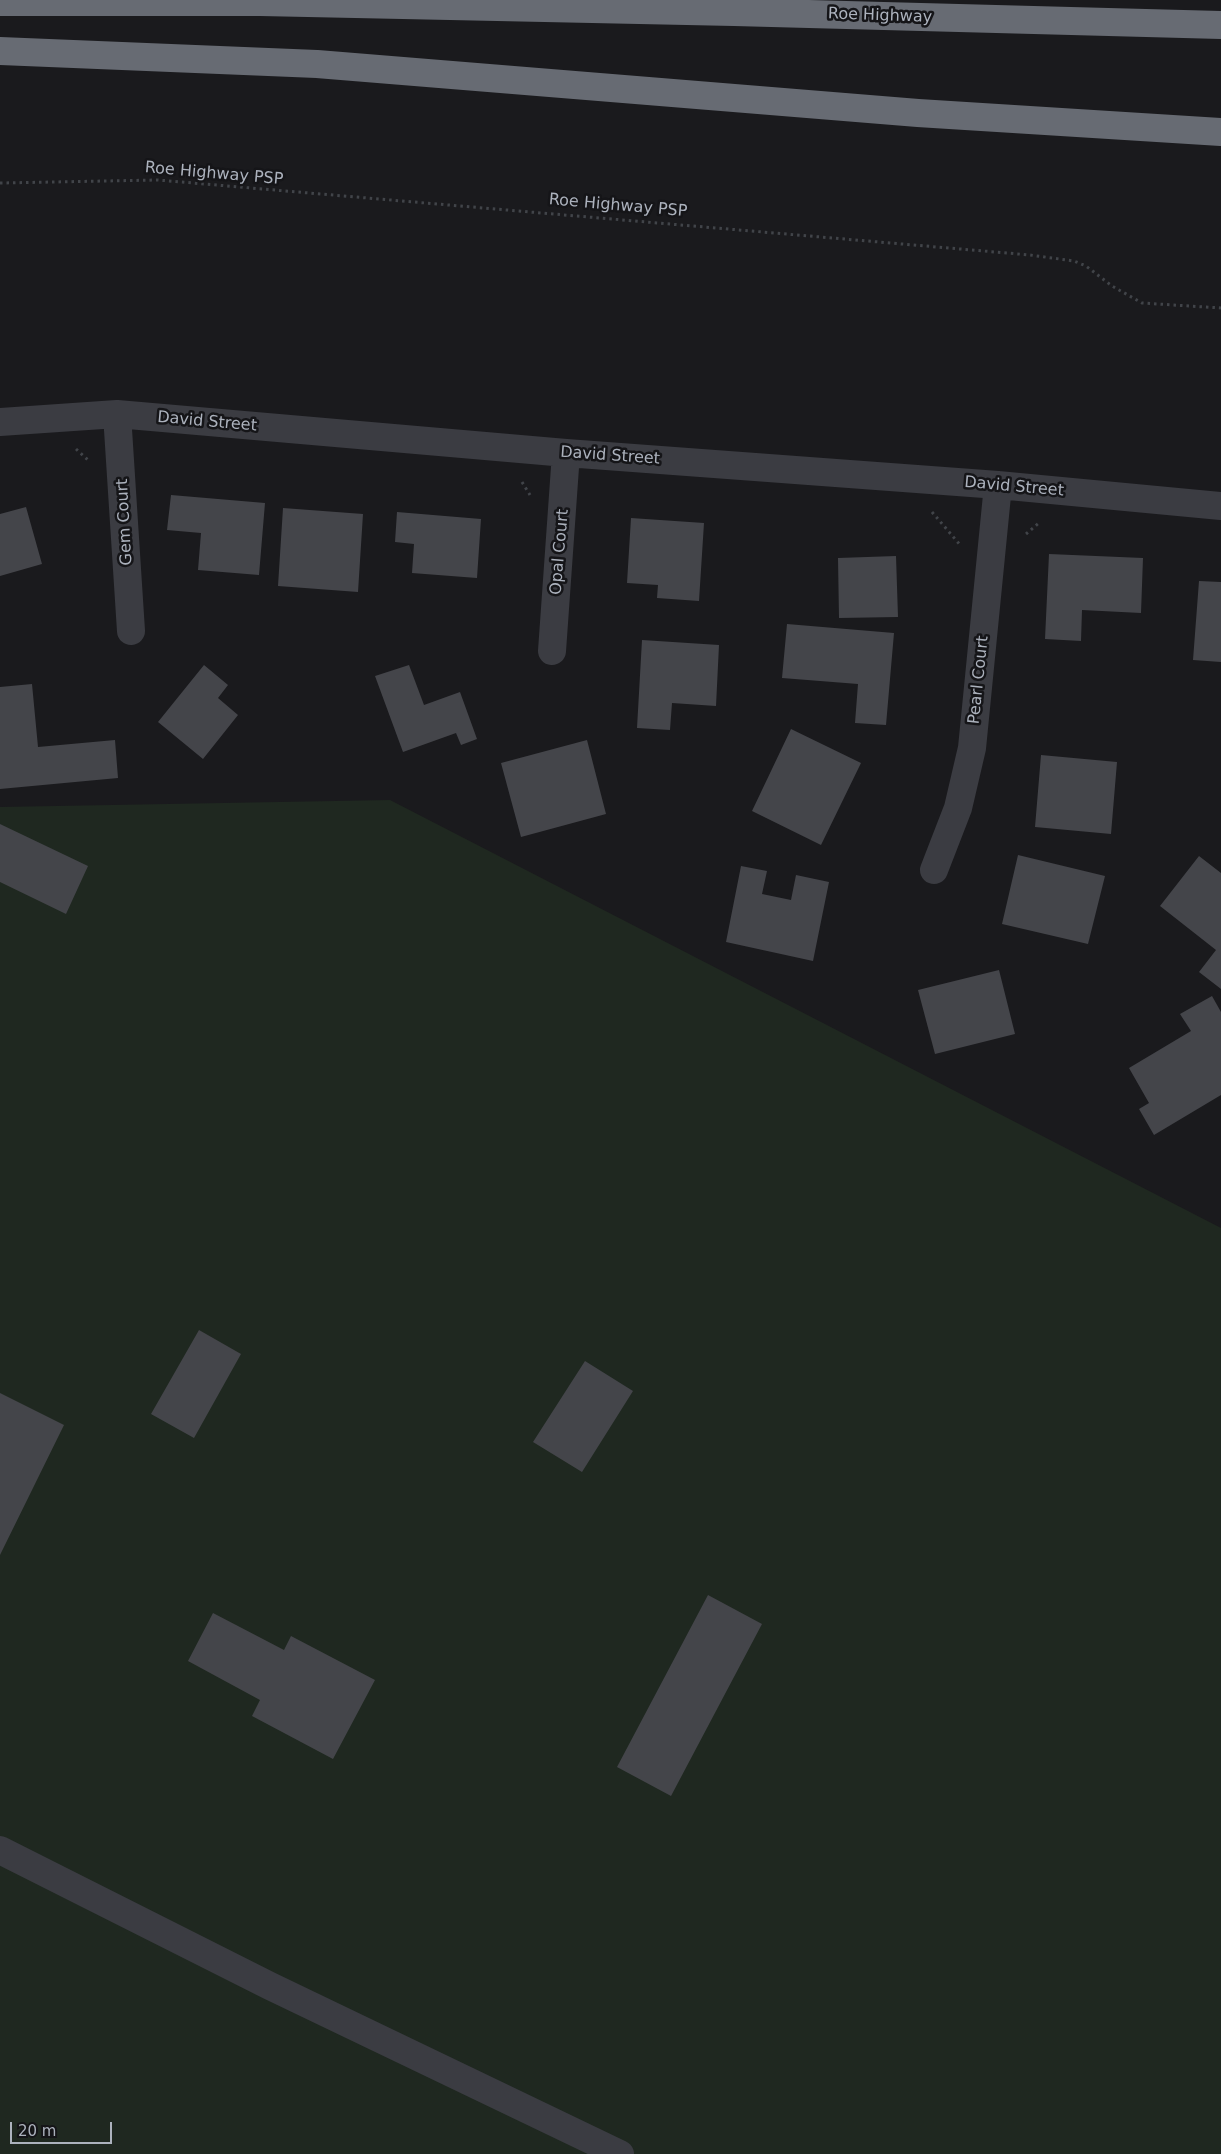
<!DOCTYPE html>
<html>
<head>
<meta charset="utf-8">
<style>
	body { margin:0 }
	#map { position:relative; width:1221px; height:2154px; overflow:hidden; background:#1a1a1d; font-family:"DejaVu Sans",sans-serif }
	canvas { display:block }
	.scale { position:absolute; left:10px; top:2122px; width:102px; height:22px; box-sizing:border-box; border:2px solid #acb2bd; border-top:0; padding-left:6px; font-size:15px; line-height:18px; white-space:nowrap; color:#acb2bd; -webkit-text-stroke:4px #151518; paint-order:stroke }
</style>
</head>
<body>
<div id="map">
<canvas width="1221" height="2154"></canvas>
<div class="scale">20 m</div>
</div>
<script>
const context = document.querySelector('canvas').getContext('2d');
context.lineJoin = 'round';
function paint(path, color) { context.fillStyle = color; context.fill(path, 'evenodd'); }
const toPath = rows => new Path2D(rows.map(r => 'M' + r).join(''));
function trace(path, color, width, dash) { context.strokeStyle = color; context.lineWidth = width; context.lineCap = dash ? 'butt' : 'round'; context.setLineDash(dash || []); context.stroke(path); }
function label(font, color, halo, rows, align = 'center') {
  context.font = font + ' "DejaVu Sans",sans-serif'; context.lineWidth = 5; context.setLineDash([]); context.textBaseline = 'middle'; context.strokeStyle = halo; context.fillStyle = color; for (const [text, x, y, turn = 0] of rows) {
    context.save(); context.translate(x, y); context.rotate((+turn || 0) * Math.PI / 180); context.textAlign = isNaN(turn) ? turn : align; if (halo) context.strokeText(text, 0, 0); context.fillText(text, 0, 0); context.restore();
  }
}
paint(toPath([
	[390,800,1221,1228,1221,2154,0,2154,0,807]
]), '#1f2820');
paint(toPath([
	[171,495,265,503,259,575,198,570,201,533,167,530],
	[26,507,42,564,0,576,0,514],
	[283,508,363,514,358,592,278,586],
	[397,512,481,519,477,578,412,573,414,544,395,542],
	[631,518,704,523,699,601,657,598,658,585,627,583],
	[1049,554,1143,558,1141,613,1082,610,1081,641,1045,639],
	[896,556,898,617,839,618,838,558],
	[1199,581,1221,582,1221,662,1193,660],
	[787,624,894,633,886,725,855,723,858,684,782,678],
	[642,640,719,645,716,706,672,703,670,730,637,728],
	[204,665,228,685,218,698,238,715,203,759,158,722],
	[409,665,424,705,460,692,477,739,461,745,456,733,403,752,375,676],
	[32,684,38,747,115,740,118,778,0,789,0,687],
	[791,729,861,763,821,845,752,811],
	[587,740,606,814,521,837,501,763],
	[1041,755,1117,762,1111,834,1035,827],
	[0,824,88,866,66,914,0,882],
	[1018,855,1105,876,1088,944,1002,924],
	[1199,856,1221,873,1221,989,1199,972,1216,950,1160,906],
	[741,866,767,871,762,894,791,900,796,875,829,882,813,961,726,942],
	[999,970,1015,1034,935,1054,918,990],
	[1212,996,1221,1012,1221,1095,1154,1135,1139,1109,1149,1103,1129,1068,1191,1031,1180,1014],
	[199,1330,241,1354,194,1438,151,1414],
	[585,1361,633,1391,582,1472,533,1442],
	[0,1393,64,1425,0,1555],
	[708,1595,762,1624,671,1796,617,1767],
	[213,1613,284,1650,291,1636,375,1680,333,1759,252,1716,260,1700,188,1661]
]), '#44454a');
trace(toPath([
	[0,183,158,180,1030,255,1074,261,1086,266,1112,286,1142,303,1221,308],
	[76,449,88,460],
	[522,482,530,495],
	[932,512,961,546],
	[1026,534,1040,522]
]), '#414449', 3, [2.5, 4]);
trace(toPath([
	[117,414,131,631],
	[0,422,117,414,566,453,998,485,1221,506],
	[552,651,566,453],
	[934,870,958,808,972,748,998,485],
	[0,1850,270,1986,620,2154]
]), '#3b3c42', 28);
trace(toPath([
	[0,2,260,2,734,12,1221,25],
	[0,51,317,64,918,113,1221,132]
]), '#676b73', 28);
label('16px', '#acb2bd', '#151518', [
	["Roe Highway",880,16,2],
	["Roe Highway PSP",214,174,5],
	["Roe Highway PSP",618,206,5],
	["David Street",207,422,5],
	["David Street",610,456,4],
	["David Street",1014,487,5],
	["Gem Court",125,522,-93],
	["Opal Court",560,552,-85],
	["Pearl Court",979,680,-84]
]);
</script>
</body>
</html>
